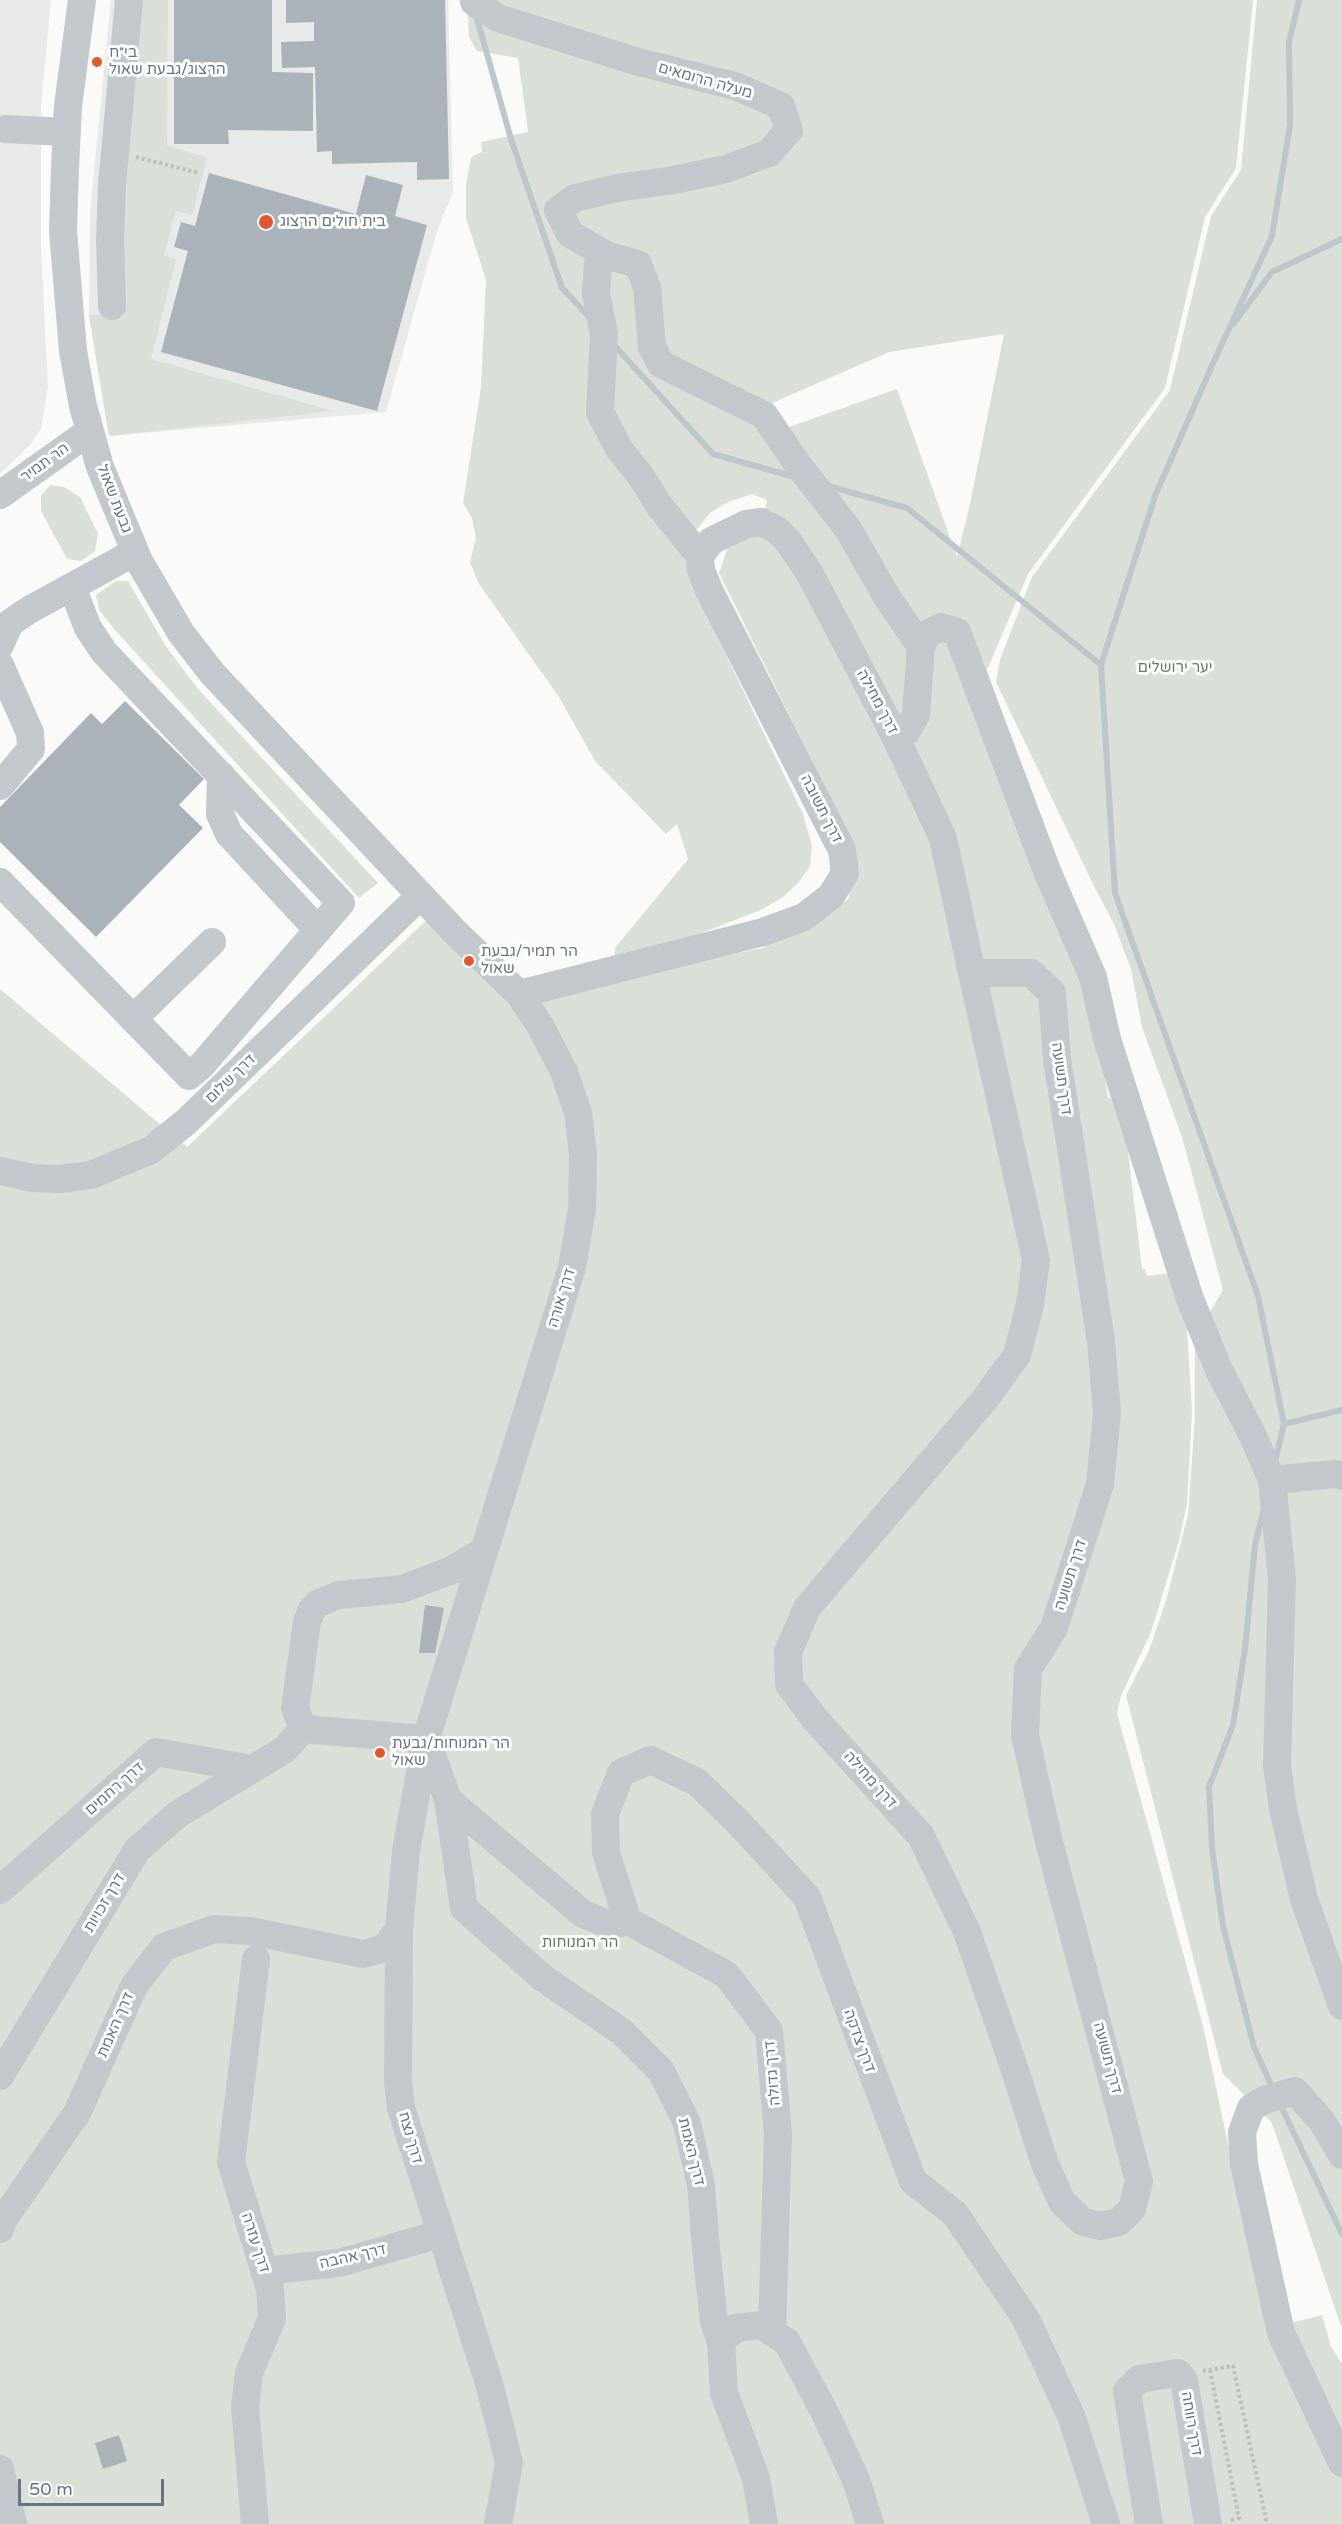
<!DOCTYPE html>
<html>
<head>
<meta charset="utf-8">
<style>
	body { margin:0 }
	#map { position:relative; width:1342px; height:2524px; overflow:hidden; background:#fafaf8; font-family:"Varela Round",sans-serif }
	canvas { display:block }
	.scale { position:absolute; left:18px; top:2479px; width:146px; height:27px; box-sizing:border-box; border:3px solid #657683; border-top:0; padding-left:8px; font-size:18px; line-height:21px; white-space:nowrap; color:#657683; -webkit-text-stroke:4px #fff; paint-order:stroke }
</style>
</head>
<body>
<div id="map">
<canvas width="1342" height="2524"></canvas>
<div class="scale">50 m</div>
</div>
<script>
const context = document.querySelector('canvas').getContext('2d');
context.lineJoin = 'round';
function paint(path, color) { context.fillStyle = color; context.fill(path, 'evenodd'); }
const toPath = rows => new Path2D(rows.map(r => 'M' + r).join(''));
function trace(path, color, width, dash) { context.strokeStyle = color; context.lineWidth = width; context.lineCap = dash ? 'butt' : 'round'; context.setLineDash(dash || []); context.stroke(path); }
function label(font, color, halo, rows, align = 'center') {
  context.font = font + ' "Varela Round",Heebo,sans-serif'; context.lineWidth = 6; context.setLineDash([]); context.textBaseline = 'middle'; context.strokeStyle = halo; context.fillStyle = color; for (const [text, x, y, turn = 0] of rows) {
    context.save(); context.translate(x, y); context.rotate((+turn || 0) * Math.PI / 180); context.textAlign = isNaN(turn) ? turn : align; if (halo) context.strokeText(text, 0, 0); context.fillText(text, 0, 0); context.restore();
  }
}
paint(toPath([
	[0,0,51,0,41,107,41,247,48,387,41,429,29,446,0,474],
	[111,0,448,0,453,192,437,231,386,412,109,436,89,315,90,212]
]), '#e8e9e9');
paint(toPath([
	[139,0,168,0,167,145,207,158,192,215,176,211,164,255,176,260,151,359,333,411,109,436,89,315,123,315,121,217],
	[467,0,1253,0,1236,168,1205,217,1165,388,1028,574,987,670,1012,784,1093,989,1108,1098,1122,1100,1142,1269,1145,1269,1147,1276,1177,1272,1186,1312,1192,1412,1187,1503,1179,1541,1151,1632,1121,1696,1117,1713,1203,2026,1243,2215,1275,2327,1322,2315,1331,2347,1342,2364,1342,2524,0,2524,0,989,187,1147,436,911,537,994,762,948,830,913,849,898,855,848,719,573,729,544,760,529,767,500,752,494,728,502,710,513,692,536,694,589,803,814,812,846,810,866,799,882,783,897,763,909,658,950,614,963,615,948,688,859,677,824,666,834,595,761,559,697,479,584,470,562,476,538,472,518,463,503,481,387,486,280,466,218,466,185,471,157,482,152,481,142,528,132,518,58,477,51,469,37],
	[1004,334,970,504,957,557,897,389,786,428,770,404,889,352],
	[1257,0,1342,0,1342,2329,1272,2123,1223,2074,1126,1695,1149,1651,1167,1597,1188,1514,1195,1418,1195,1337,1223,1290,1182,1137,1142,1027,1131,969,1114,924,1094,886,996,682,1000,660,1032,577,1170,390,1211,216,1241,170],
	[50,485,64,487,80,497,98,534,95,551,81,561,67,559,41,511,41,496],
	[116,581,128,581,165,645,198,689,378,883,359,898,115,630,99,610,96,595]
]), '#dadfd7');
trace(toPath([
	[476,15,511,139,562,288,591,319],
	[1234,323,1272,272,1342,239],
	[614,345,713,454,795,477],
	[828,486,907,508,1101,665],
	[1284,1424,1342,1410],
	[1275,1462,1284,1424,1258,1296,1115,893,1101,665,1155,496,1214,361,1272,236,1290,125,1289,42,1299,0],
	[1263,1512,1255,1545,1245,1649,1233,1725,1209,1787,1212,1848,1223,1926,1254,2047,1273,2089],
	[1280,2104,1342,2234]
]), '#bbc7cb', 6);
paint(toPath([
	[174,0,272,0,272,72,313,73,313,131,228,130,229,144,174,144],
	[286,0,445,0,449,179,417,180,417,162,332,164,332,151,317,152,315,67,282,68,281,42,314,41,314,22,286,23],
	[209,173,356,214,366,175,403,185,395,216,427,225,377,411,161,352,188,251,174,247,181,222,195,226],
	[125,701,204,779,179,805,203,828,96,937,0,842,0,807,91,713,102,724],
	[425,1605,444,1608,435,1653,419,1653],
	[119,2435,127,2461,103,2469,95,2443]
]), '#aab3b9');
trace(toPath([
	[136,157,199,173],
	[1210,2370,1239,2518,1231,2520],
	[1203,2371,1233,2366,1267,2524]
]), '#bbbfc2', 4, [3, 3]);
trace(toPath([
	[82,0,68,106,65,169,63,231,73,351,83,406,100,467,139,561,181,633,212,673,455,932,519,994,541,1027,564,1072,578,1112,583,1155,582,1209,572,1267,426,1739,406,1851,399,1929,398,2080,401,2108,489,2383,502,2434,509,2463,498,2524],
	[475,0,474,2,498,18,635,61,735,86,781,106,789,130,769,153,726,169,674,180,617,188,575,198,558,210,570,234,608,256],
	[5,129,66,132],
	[112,306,110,240,112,185,129,0],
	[0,495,90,431],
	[700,556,711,541,746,524,762,522,777,530,788,541,810,574,894,734,943,838,972,973,1036,1260,1030,1304,1017,1355,985,1399,807,1608,788,1652,789,1684,814,1718,921,1836,967,1932,1014,2067,1045,2164,1062,2202,1083,2222,1101,2226,1119,2222,1132,2209,1139,2181,1048,1838,1025,1735,1028,1669,1054,1628,1100,1484,1107,1413,1101,1341,1057,1059,1052,993,1031,973,972,973],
	[700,556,661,508,640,475,619,449,600,412,604,334,596,294,598,265,608,256,638,264,647,287,652,347,661,364,764,415,799,466,848,529,887,597,921,647],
	[0,645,10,623,29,610,135,552],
	[0,665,30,733,31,749,0,786],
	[894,734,906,732,916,715,921,647,927,634,941,627,957,632,1047,871,1093,977,1107,1039,1190,1299,1219,1370,1253,1436,1272,1480,1282,1579,1277,1766,1283,1809,1304,1899,1342,2006],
	[221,775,220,814,229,834,318,930],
	[0,882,189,1076,201,1066,341,903,104,652,88,628,72,587],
	[519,994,763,932,804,917,831,896,845,873,842,850,709,590,701,570,700,556],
	[133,1019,212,942],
	[0,1171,33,1178,59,1179,91,1175,151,1150,186,1122,420,896],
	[1272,1480,1335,1474,1342,1476],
	[303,1729,295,1708,307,1622,311,1611,317,1604,338,1595,402,1589,452,1570,482,1552],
	[303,1729,426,1739],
	[427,1741,448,1800,583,1914,611,1925,628,1921,727,1975,769,2031,778,2134,772,2332],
	[448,1800,464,1908,543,1978,622,2032,661,2071,687,2123,701,2185,706,2249,714,2321,721,2343,724,2393,756,2478,764,2524],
	[0,1890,156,1752,252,1769],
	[628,1921,606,1853,605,1814,621,1773,650,1760,697,1782,738,1822,807,1897,913,2181,955,2214,1026,2319,1072,2418,1106,2524],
	[0,2076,137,1850,178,1814,284,1750,303,1729],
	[1342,2155,1321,2120,1295,2091,1264,2100,1251,2108,1242,2132,1244,2164,1281,2333,1342,2463],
	[0,2229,3,2220,77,2113,134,1986,164,1947,214,1929,250,1931,363,1954,385,1948,399,1929],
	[264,2271,339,2263,440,2234],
	[721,2343,735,2328,761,2325,787,2342,825,2413,856,2480,870,2524],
	[0,2469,13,2524],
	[255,2524,245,2407,249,2373,272,2318,270,2289,231,2162,256,1959],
	[1149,2524,1127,2391,1139,2379,1178,2373,1184,2380,1208,2524]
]), '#c3c8cc', 28);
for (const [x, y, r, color] of [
	[97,62,6,"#e4572e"],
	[266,222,8,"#e4572e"],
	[469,961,6,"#e4572e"],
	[380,1753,6,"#e4572e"]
]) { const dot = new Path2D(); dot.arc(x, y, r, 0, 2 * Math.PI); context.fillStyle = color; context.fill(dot); trace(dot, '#fff', 2); }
label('15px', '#657683', '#fff', [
	["בי״ח",109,53],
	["הרצוג/גבעת שאול",109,70],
	["בית חולים הרצוג",280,222],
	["הר תמיר/גבעת",481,952],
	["שאול",481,969],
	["הר המנוחות/גבעת",392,1744],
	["שאול",392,1761]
], 'left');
label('15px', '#657683', '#fff', [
	["מעלה הרומאים",705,81,16],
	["הר תמיר",45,463,-36],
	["גבעת שאול",114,499,69],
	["דרך מחילה",877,702,62],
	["דרך תשובה",821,809,63],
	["דרך שלום",231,1079,-44],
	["דרך תשועה",1061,1079,82],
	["דרך אורה",562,1298,-73],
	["דרך תשועה",1071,1575,-72],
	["דרך מחילה",870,1780,48],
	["דרך רחמים",115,1789,-41],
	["דרך זכויות",105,1903,-59],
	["דרך האמת",116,2025,-66],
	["דרך צדקה",859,2041,70],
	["דרך תשועה",1107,2058,75],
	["דרך גדולה",773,2073,-95],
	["דרך נצח",410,2138,74],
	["דרך האמת",691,2152,76],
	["דרך עזרה",255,2243,72],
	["דרך אהבה",353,2257,-13],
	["דרך רווחה",1191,2424,80]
]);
label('15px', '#687a64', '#fff', [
	["יער ירושלים",1175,668],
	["הר המנוחות",580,1943]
]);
</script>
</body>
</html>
